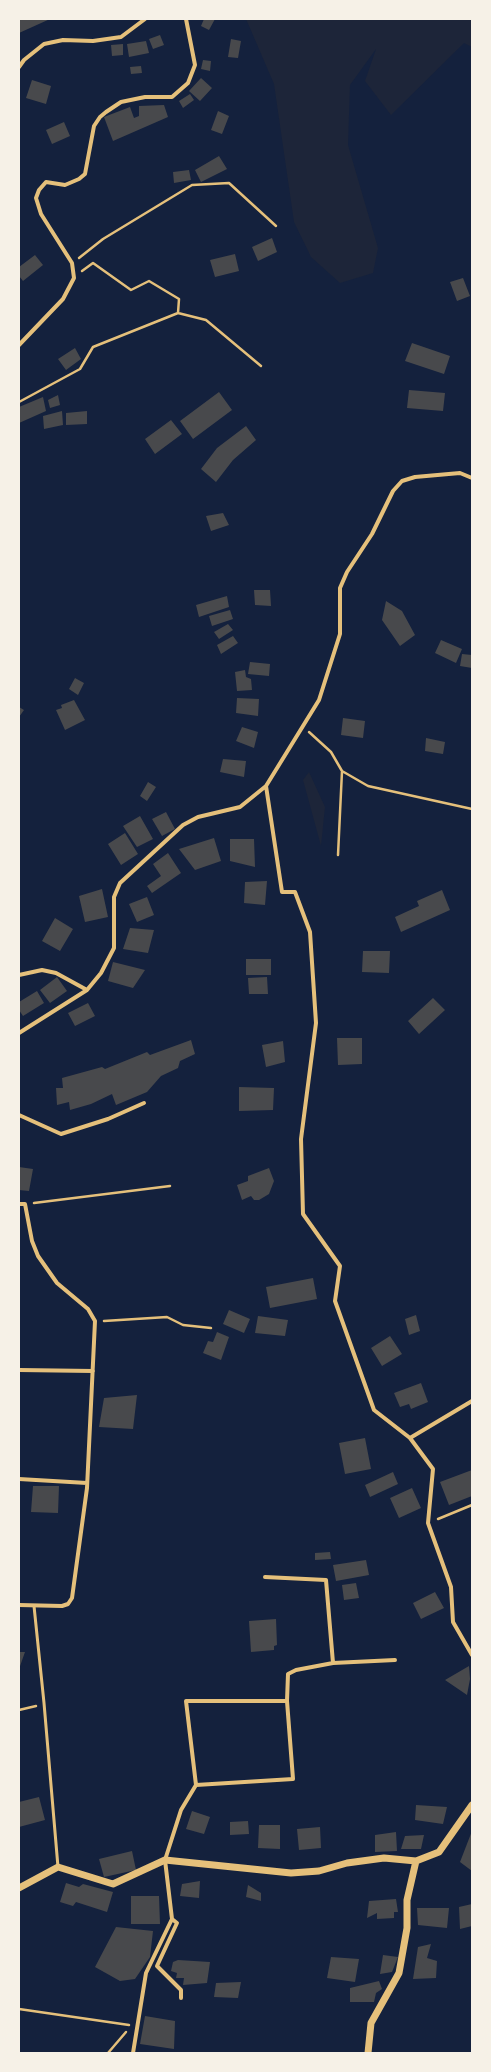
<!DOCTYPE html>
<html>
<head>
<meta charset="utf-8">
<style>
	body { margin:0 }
	#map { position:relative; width:491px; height:2072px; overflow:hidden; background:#14213d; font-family:"Noto Sans",sans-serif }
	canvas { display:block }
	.frame { position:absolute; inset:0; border:20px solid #f6f1e7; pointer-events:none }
</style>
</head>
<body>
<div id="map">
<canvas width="491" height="2072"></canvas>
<div class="frame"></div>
</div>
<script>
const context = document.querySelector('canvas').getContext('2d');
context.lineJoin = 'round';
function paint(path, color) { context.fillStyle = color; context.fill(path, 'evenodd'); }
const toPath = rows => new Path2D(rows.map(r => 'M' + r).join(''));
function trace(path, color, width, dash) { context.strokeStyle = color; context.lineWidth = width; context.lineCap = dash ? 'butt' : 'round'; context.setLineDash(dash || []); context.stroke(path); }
paint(toPath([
	[246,19,472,19,472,47,464,43,391,115,365,81,376,49,350,85,348,145,378,248,373,273,340,283,311,257,294,222,274,84],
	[309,772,325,807,321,846,303,780]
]), '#1d2539');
paint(toPath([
	[19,19,50,19,19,33],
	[204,19,215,19,209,30,201,26],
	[160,35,164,45,153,49,149,39],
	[231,39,241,41,238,58,228,57],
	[146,41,149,53,129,57,127,44],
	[123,44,123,55,112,56,111,45],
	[203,60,211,61,210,71,201,69],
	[141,66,142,73,131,74,130,67],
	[201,78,212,88,200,101,189,91],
	[32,80,51,86,46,104,26,98],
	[190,94,194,100,183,108,179,101],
	[164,105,168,117,113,141,104,117,130,107,134,118,139,116,139,106],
	[218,111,229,116,222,134,211,130],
	[64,122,70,136,52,144,46,130],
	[219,156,227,169,201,182,195,170],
	[189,170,191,180,174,183,173,172],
	[272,238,277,252,258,261,252,247],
	[235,254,239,271,215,277,210,260],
	[35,255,43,265,23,281,19,276,19,267],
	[463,278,470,296,457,301,450,282],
	[412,343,450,356,444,374,405,361],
	[75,348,81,359,66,370,58,359],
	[409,390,445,393,443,411,407,408],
	[219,392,232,410,193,439,180,421],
	[58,395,60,405,50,408,48,400],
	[43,397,46,411,19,423,19,407],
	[62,411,63,425,44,429,43,416],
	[87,411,87,424,66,425,66,413],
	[171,420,182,434,155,454,145,439],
	[246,426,256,440,233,460,216,482,201,469,217,448],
	[223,513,229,525,211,531,206,516],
	[254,590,270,590,271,606,255,605],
	[227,596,229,607,199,617,196,605],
	[386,601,402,611,415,635,400,646,382,620],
	[230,610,233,619,212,626,209,616],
	[228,624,233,630,219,639,214,632],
	[233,636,238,643,221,654,217,645],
	[441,640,462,649,456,663,435,653],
	[462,654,472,655,472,668,460,666],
	[250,662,270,664,269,676,248,674],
	[245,670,246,677,251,679,252,690,237,691,235,672],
	[75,678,84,683,78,695,69,689],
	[237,698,259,699,258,716,236,713],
	[74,700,85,720,65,730,56,710,62,708,61,705],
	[19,707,24,710,19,717],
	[343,718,365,721,363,738,341,735],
	[242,727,258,732,254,748,236,741],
	[426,738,445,742,443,754,425,751],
	[223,759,246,761,244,777,220,772],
	[148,782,156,787,147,801,140,796],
	[166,812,175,829,162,836,152,819],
	[140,816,153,839,137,847,123,826],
	[125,833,138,854,121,865,108,844],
	[214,838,221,861,195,870,179,849],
	[230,839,254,839,255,867,230,861],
	[168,853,181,873,152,893,147,886,161,876,153,864],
	[267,881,265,905,244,903,245,882],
	[102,889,108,917,85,922,79,896],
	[442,890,450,910,401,932,395,917,419,906,417,901],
	[147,897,154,915,137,922,129,904],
	[55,918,73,929,60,951,42,941],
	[130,928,154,930,148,953,123,949],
	[363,951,390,951,389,973,362,972],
	[246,959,271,959,271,975,246,975],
	[113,962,145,970,133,988,108,981],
	[57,977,67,991,50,1003,40,990],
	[267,977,268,994,249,994,248,978],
	[37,991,44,1003,23,1016,19,1010,19,1002],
	[433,998,445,1010,419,1034,408,1021],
	[88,1003,95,1016,75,1026,68,1013],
	[337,1038,362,1038,362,1064,338,1065],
	[191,1040,195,1054,180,1061,178,1068,161,1076,147,1092,116,1105,112,1094,91,1104,70,1110,69,1102,57,1105,56,1088,63,1088,62,1078,102,1067,105,1069,147,1052,150,1055],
	[283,1041,285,1062,266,1067,262,1045],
	[239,1087,274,1088,273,1110,239,1111],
	[19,1167,33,1169,29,1191,19,1190],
	[269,1168,274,1181,269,1194,259,1200,254,1200,251,1196,242,1200,237,1185,248,1181,248,1176],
	[313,1278,317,1299,270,1308,266,1287],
	[229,1310,250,1319,244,1333,223,1324],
	[416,1315,420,1331,409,1335,405,1319],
	[258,1316,288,1320,285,1336,255,1333],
	[217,1332,229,1337,221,1360,203,1353,208,1341,213,1342],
	[390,1336,402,1354,382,1366,371,1348],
	[421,1383,428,1402,411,1409,409,1404,400,1407,394,1393],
	[137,1395,133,1429,99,1427,104,1398],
	[365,1438,371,1469,345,1474,339,1443],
	[472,1470,472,1496,449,1505,440,1482],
	[393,1472,398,1484,370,1497,365,1485],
	[33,1486,59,1486,58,1513,31,1512],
	[412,1488,421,1508,399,1518,390,1498],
	[330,1552,331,1559,315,1560,315,1553],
	[366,1560,369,1575,336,1581,333,1565],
	[356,1583,359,1598,344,1600,342,1585],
	[435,1592,444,1608,421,1619,413,1603],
	[276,1619,277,1645,274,1646,274,1650,251,1652,249,1621],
	[19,1652,25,1652,19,1669],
	[469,1666,470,1679,467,1695,445,1680],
	[39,1797,45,1820,19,1827,19,1802],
	[416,1805,447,1807,443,1824,415,1820],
	[192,1811,210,1817,204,1834,186,1829],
	[248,1821,249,1834,230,1835,230,1822],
	[259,1825,280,1825,280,1849,258,1848],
	[320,1827,321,1848,299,1850,297,1829],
	[472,1831,472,1871,460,1862],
	[396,1832,397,1851,375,1852,375,1835],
	[424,1835,421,1849,401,1849,405,1836],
	[132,1851,136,1870,104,1877,99,1859],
	[200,1881,199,1898,180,1896,182,1884],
	[66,1883,79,1887,83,1884,113,1892,107,1912,76,1902,73,1906,60,1902],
	[248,1885,261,1893,261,1901,246,1897],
	[131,1896,159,1896,160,1924,131,1924],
	[396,1899,398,1912,394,1912,394,1918,377,1919,377,1913,367,1918,369,1901],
	[472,1904,472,1926,460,1929,459,1907],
	[417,1908,449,1908,447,1928,418,1925],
	[116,1927,153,1931,150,1957,135,1979,120,1981,95,1967],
	[431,1944,427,1958,437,1961,436,1978,413,1979,418,1947],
	[383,1955,398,1957,392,1972,380,1974],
	[331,1957,359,1959,355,1982,327,1978],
	[178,1960,210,1962,207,1983,183,1985,184,1978,176,1978,177,1973,171,1971,173,1962],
	[379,1981,382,1989,376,1993,374,2002,350,2002,350,1988],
	[241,1982,238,1998,214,1997,216,1983],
	[145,2016,175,2021,174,2049,140,2044]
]), '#48494c');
trace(toPath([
	[79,258,103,239,192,185,229,183,276,226],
	[178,313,206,320,261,366],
	[19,402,80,369,93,347,178,313,179,299,149,281,131,290,93,263,82,271],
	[309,732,331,752,342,771,338,855],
	[342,771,368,786,472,809],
	[34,1203,170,1186],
	[104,1321,167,1317,183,1325,211,1328],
	[438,1519,472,1505],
	[19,1710,36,1706],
	[19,2009,129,2025],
	[108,2053,126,2032]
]), '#e5c07b', 2.5);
trace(toPath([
	[34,1606,44,1703,58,1867]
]), '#e5c07b', 3);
trace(toPath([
	[19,67,24,60,44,44,63,40,93,41,121,37,145,19],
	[19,345,63,299,74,278,72,263,41,214,36,198,39,190,46,182,65,185,79,179,85,174,94,126,100,117,106,112,121,102,145,97,172,97,188,83,195,65,186,19],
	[266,786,282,892,295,892,310,932,316,1023,301,1139,303,1214,340,1266,335,1301,374,1410,410,1438],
	[19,975,42,970,56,973,87,990],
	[19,1033,87,990,101,973,114,948,114,897,120,883,183,825,198,817,240,807,266,786,319,700,340,634,340,588,347,572,372,534,393,491,402,481,415,477,460,473,472,478],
	[19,1115,61,1134,108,1119,144,1103],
	[19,1204,25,1204,32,1241,38,1256,57,1283,88,1309,95,1321,87,1488,72,1598,68,1604,62,1606,19,1605],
	[19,1370,93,1371],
	[472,1401,410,1438,433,1469,428,1523,451,1587,453,1622,472,1655],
	[19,1479,87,1483],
	[265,1577,326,1580,333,1663],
	[196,1785,186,1701,287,1701],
	[172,1919,177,1923,157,1966,181,1990,181,1998],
	[133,2053,146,1973,172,1919,165,1860,181,1810,196,1785,293,1779,287,1701,288,1674,296,1670,333,1663,395,1660]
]), '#e5c07b', 4);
trace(toPath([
	[19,1888,58,1867,113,1884,165,1860,291,1873,319,1871,347,1863,384,1858,416,1861,439,1852,472,1805],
	[368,2053,371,2023,399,1973,407,1928,407,1900,416,1861]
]), '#e5c07b', 7);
</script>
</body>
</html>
